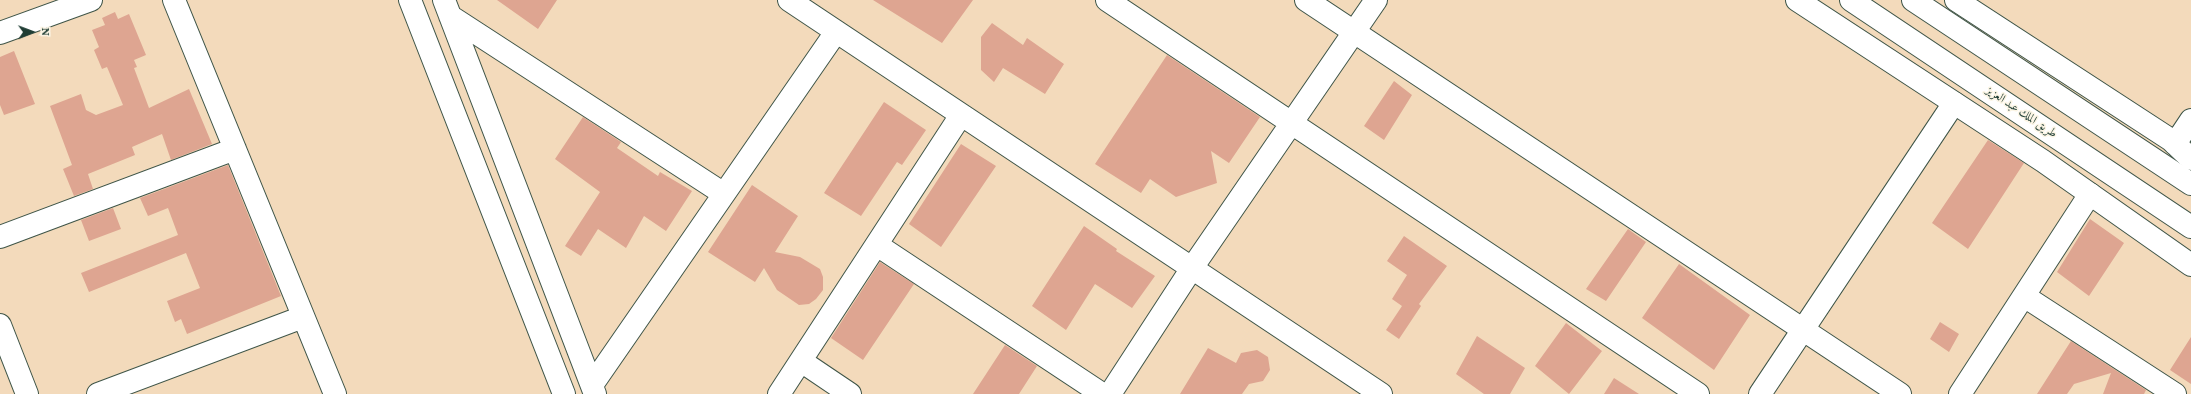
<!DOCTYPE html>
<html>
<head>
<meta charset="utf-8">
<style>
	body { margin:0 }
	#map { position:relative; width:2191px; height:394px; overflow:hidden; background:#f3dabb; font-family:Vollkorn,serif }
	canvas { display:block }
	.north { position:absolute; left:12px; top:12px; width:40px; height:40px; -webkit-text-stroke:3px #fcf5e5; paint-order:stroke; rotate:89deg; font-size:11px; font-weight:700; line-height:16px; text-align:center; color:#1f3d34 }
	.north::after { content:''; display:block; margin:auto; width:14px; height:18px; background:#1f3d34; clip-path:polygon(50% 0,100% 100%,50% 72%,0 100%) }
</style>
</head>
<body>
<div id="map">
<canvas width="2191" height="394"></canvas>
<div class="north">N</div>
</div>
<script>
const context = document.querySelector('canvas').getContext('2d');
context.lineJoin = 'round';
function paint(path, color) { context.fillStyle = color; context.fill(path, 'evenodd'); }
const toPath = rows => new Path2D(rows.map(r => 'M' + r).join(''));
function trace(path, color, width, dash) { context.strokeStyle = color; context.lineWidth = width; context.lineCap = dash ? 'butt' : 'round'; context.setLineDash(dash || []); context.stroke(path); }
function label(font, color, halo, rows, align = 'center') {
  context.font = font + ' Vollkorn,Amiri,serif'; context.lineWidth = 3; context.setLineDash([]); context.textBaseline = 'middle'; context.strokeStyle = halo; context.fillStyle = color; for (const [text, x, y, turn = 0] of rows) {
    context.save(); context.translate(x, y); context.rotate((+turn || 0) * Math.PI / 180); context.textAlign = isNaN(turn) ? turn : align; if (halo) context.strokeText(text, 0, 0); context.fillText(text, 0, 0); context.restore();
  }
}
paint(toPath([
	[497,0,557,0,538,29],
	[873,0,973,0,942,43],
	[115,12,118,19,129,14,146,55,134,60,137,67,134,68,149,108,189,89,212,144,171,160,162,134,132,147,135,155,88,174,93,189,74,196,63,169,72,165,50,106,81,94,86,110,96,115,123,105,107,67,102,69,94,50,99,47,92,30,105,25,102,18],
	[992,23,1023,45,1027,38,1064,64,1045,94,1003,68,994,82,981,70,981,37],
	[14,51,35,104,4,115,0,105,0,57],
	[1167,55,1260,117,1229,163,1211,151,1217,183,1176,197,1150,179,1141,193,1095,164],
	[1394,81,1412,95,1384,140,1364,126],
	[884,102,926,130,902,165,897,162,861,216,824,193],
	[583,117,621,142,617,148,658,176,660,172,692,191,666,231,644,216,626,248,598,229,581,256,565,246,600,192,555,159],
	[1988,140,2024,163,1968,249,1932,223],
	[961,144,996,166,941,247,909,224],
	[228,165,281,296,187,334,181,319,175,322,167,301,200,288,186,253,89,292,81,273,178,235,168,208,148,216,140,198],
	[752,185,798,216,775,252,800,257,820,269,823,277,823,290,816,299,809,304,799,305,777,290,764,268,755,282,708,252],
	[113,208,121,229,89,241,81,220],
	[2090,219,2124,243,2089,296,2057,272],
	[1084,226,1117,249,1116,251,1155,276,1132,308,1095,284,1066,330,1032,306],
	[1628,229,1646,242,1606,301,1586,289],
	[1404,236,1447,266,1419,304,1421,306,1399,339,1386,330,1402,306,1392,299,1407,275,1387,261],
	[880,262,914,284,863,360,831,338],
	[1679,264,1750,315,1714,370,1642,318],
	[1940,322,1959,334,1949,352,1930,339],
	[1566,323,1602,351,1569,394,1535,366],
	[1477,336,1525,368,1510,394,1484,394,1456,374],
	[2191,337,2191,384,2170,370],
	[2071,341,2146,390,2144,394,2103,394,2111,373,2074,384,2067,394,2037,394],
	[1005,345,1037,366,1019,394,973,394],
	[1208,348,1236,363,1241,353,1257,350,1268,357,1270,370,1263,381,1249,384,1242,394,1180,394],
	[1614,378,1639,394,1604,394]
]), '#dea591');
const minor = toPath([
	[174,0,335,394],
	[410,0,564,394],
	[444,0,595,394],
	[789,0,1381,394],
	[1107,0,1698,394],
	[1306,0,1900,394],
	[1956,0,2171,140,2191,159],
	[450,16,724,194],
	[0,33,91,0],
	[2175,144,2191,120],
	[0,237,235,149],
	[877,245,1102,394],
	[2024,296,2175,394],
	[0,325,27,394],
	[801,361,850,394],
	[592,385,836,32],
	[98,394,303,317],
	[779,394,961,115],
	[1110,394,1192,268,1376,0],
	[1760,394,1954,103],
	[1960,394,2090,194]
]);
const major = toPath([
	[1797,0,2043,161,2191,265],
	[1851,0,2191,227],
	[1913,0,2191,184]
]);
trace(minor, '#3f5548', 24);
trace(major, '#3f5548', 24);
trace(minor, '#fff', 22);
trace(major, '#fff', 22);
label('12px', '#1f3d34', '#fcf5e5', [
	["طريق الملك عبد العزيز",2021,113,34]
]);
</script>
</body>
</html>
